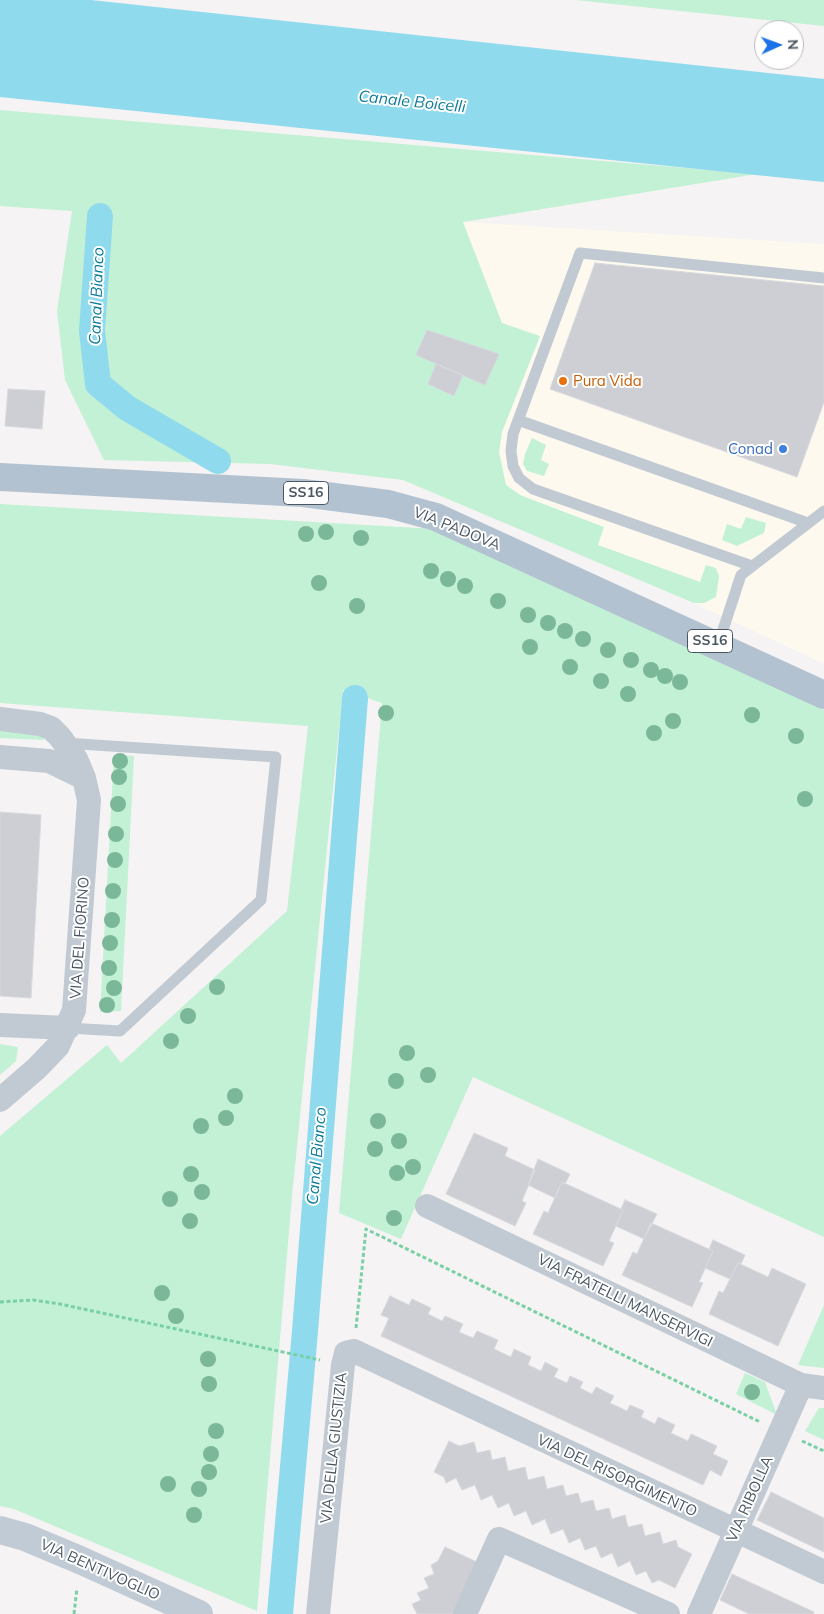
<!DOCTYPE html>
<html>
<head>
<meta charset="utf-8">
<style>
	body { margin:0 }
	#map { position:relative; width:824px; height:1614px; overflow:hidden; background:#f5f3f3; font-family:Mulish,sans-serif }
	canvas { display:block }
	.north { position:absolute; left:754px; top:20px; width:50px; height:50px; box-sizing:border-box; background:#fff; border:1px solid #b7bbc0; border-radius:50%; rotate:88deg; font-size:14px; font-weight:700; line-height:20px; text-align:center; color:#4a5661 }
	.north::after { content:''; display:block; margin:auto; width:18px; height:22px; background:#1a73e8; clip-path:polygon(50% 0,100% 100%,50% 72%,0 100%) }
</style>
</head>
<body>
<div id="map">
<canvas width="824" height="1614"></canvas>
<div class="north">N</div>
</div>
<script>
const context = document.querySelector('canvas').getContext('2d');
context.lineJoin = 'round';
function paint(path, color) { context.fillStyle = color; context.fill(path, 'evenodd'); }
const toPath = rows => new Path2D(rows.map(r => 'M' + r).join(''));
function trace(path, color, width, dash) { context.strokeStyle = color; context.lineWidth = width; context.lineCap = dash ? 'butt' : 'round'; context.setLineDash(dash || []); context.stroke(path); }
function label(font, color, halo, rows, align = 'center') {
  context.font = font + ' Mulish,sans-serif'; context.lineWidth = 4; context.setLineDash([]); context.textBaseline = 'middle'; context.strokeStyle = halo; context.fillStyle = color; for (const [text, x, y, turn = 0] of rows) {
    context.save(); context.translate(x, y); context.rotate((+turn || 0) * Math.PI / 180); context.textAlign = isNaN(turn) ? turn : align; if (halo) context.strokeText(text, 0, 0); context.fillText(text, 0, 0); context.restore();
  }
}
paint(toPath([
	[463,222,824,244,824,664,694,603,704,603,700,582,597,545,604,528,520,495,506,485,499,452,502,432,540,337,499,322]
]), '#fdf9ef');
paint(toPath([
	[575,0,824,0,824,26],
	[0,110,757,174,463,222,502,323,540,336,502,432,499,452,506,485,520,495,604,527,598,545,700,582,706,565,716,568,719,576,716,597,704,603,694,603,403,480,270,464,104,460,65,380,57,311,72,211,0,206],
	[532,438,546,445,541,460,549,464,544,476,527,471,523,464,525,454],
	[0,504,436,529,824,710,824,1237,473,1077,401,1239,339,1213,382,703,343,690,292,1196,257,1611,14,1509,0,1506,0,1136,107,1045,121,1063,287,911,308,726,0,703],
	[746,517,766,523,764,533,737,546,722,540,727,524,741,529],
	[0,728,45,732,44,740,0,738],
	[114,755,134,756,121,1011,100,1012],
	[0,1044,18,1047,16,1061,0,1075],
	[824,1305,824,1368,798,1365],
	[745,1373,765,1382,777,1415,736,1394],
	[819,1408,824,1408,824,1440,805,1431]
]), '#c3f1d5');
paint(toPath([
	[0,0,91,0,824,79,824,182,0,97]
]), '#90daee');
trace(toPath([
	[100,216,92,331,98,384,127,408,218,461],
	[280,1614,305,1331,355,698]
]), '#90daee', 26);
const building = toPath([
	[595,263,824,286,824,402,797,477,550,389,595,263],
	[427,330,499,354,485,385,416,355,427,330],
	[436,364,463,375,454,396,428,384,436,364],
	[8,389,45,391,42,429,5,426,8,389],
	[0,812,41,815,31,998,0,996,0,812],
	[474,1133,508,1148,505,1156,535,1170,522,1201,526,1203,515,1226,446,1194,474,1133],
	[538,1159,570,1174,565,1184,562,1182,555,1198,528,1185,538,1159],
	[562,1182,623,1210,609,1241,614,1243,603,1266,533,1234,544,1211,548,1213,562,1182],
	[625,1200,657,1214,644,1239,616,1226,623,1210,621,1209,625,1200],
	[651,1223,713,1251,699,1282,703,1283,692,1307,622,1275,633,1252,637,1254,651,1223],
	[713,1240,745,1255,741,1264,738,1263,730,1279,705,1268,713,1251,709,1249,713,1240],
	[738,1263,768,1277,772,1268,806,1284,778,1346,709,1314,719,1291,723,1293,738,1263],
	[390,1296,409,1305,412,1299,431,1308,428,1314,442,1321,445,1316,463,1324,459,1332,473,1338,477,1331,498,1340,494,1349,511,1357,514,1349,531,1357,528,1365,541,1371,545,1362,558,1369,554,1377,567,1383,570,1376,583,1382,580,1388,592,1394,596,1387,614,1396,610,1403,627,1411,630,1405,644,1411,641,1417,655,1424,658,1417,675,1425,671,1433,688,1441,691,1434,717,1446,713,1454,728,1461,721,1476,710,1470,703,1485,381,1336,389,1318,381,1315,390,1296],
	[449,1441,459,1446,474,1442,477,1453,490,1450,492,1460,505,1457,508,1471,525,1467,528,1480,544,1476,547,1489,563,1485,566,1496,578,1493,581,1503,593,1500,596,1511,609,1508,612,1519,625,1515,628,1527,642,1524,645,1536,660,1532,663,1544,676,1540,678,1547,692,1554,675,1588,659,1580,652,1583,646,1571,636,1575,630,1561,618,1567,612,1553,601,1558,596,1546,585,1550,580,1538,569,1543,563,1529,551,1534,545,1519,532,1525,526,1511,514,1516,509,1503,498,1508,492,1495,481,1500,475,1485,462,1490,456,1478,446,1483,444,1477,434,1472,449,1441],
	[771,1492,824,1518,824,1552,757,1520,771,1492],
	[445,1547,479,1563,463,1611,453,1614,417,1614,412,1604,421,1600,417,1593,429,1588,424,1578,434,1574,431,1565,438,1561,445,1547],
	[732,1574,814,1612,813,1614,749,1614,720,1600,732,1574]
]);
paint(building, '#cdcfd5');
trace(building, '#d7d9de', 1);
trace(toPath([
	[0,1302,33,1300,60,1304,320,1360],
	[356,1328,366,1229,760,1422],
	[802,1441,824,1451],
	[74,1614,77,1588]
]), '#7ad0a6', 3, [4, 2.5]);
trace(toPath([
	[518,420,808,523],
	[752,566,533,489,519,478,513,466,511,451,513,434,580,253,824,278],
	[718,645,741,575,824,511],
	[65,743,276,757,261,900,120,1031,68,1028]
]), '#c1cad2', 11);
trace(toPath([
	[0,719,40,724,51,728,60,737,76,759,84,778,89,800,74,1010,58,1046,37,1068,0,1100],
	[0,757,49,761,84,778],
	[0,1025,68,1028],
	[427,1206,801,1385,824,1388],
	[318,1614,343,1365,346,1353,354,1351,824,1572],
	[465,1614,499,1539,668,1614],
	[699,1614,801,1385]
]), '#c1cad2', 24);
trace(toPath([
	[0,1530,25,1537,80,1560,199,1614]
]), '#c1cbd6', 28);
trace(toPath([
	[0,477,303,493,388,504,436,517,824,695]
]), '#b3c2d1', 28);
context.fillStyle = '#7bb799';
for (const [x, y] of [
	[326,532],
	[306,534],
	[361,538],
	[431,571],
	[448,579],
	[319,583],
	[465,586],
	[498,601],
	[357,606],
	[528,615],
	[548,623],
	[565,631],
	[583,639],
	[530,647],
	[608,650],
	[631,660],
	[570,667],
	[651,670],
	[665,676],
	[601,681],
	[680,682],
	[628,694],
	[386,713],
	[752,715],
	[673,721],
	[654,733],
	[796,736],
	[120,761],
	[119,777],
	[805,799],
	[118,804],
	[116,834],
	[115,860],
	[113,891],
	[112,920],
	[110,943],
	[109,968],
	[217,987],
	[114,988],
	[107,1005],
	[188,1016],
	[171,1041],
	[407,1053],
	[428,1075],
	[396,1081],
	[235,1096],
	[226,1118],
	[378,1121],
	[201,1126],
	[399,1141],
	[375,1149],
	[413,1167],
	[397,1173],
	[191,1174],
	[202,1192],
	[170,1199],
	[394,1218],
	[190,1221],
	[162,1293],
	[176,1316],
	[208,1359],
	[209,1384],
	[752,1392],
	[216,1431],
	[211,1454],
	[209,1472],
	[168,1484],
	[199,1489],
	[194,1515]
]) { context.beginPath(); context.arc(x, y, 8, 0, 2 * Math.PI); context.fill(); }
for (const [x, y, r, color] of [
	[563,381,5,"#e8710a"],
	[783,449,5,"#3f7fe0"]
]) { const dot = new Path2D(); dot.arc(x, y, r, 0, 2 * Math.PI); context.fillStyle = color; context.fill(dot); trace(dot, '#fff', 2); }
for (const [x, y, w] of [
	[306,493,45],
	[710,641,45]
]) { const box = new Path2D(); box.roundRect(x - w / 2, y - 11.5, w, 23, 4); context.fillStyle = '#fff'; context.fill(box); trace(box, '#4a5661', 1); }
label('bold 14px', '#4a5661', null, [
	["SS16",306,493],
	["SS16",710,641]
]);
label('15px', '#c56008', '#fff', [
	["Pura Vida",573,381]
], 'left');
label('15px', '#366cbe', '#fff', [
	["Conad",773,449]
], 'right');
label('15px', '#4a5661', '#fff', [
	["VIA PADOVA",457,529,22],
	["VIA DEL FIORINO",80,938,-86],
	["VIA FRATELLI MANSERVIGI",625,1301,26],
	["VIA DELLA GIUSTIZIA",334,1448,-84],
	["VIA DEL RISORGIMENTO",617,1476,25],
	["VIA RIBOLLA",750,1499,-66],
	["VIA BENTIVOGLIO",100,1570,24]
]);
label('italic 16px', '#0c7c9b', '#fff', [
	["Canale Boicelli",412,102,6],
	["Canal Bianco",97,296,-88],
	["Canal Bianco",317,1156,-85]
]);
</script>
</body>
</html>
